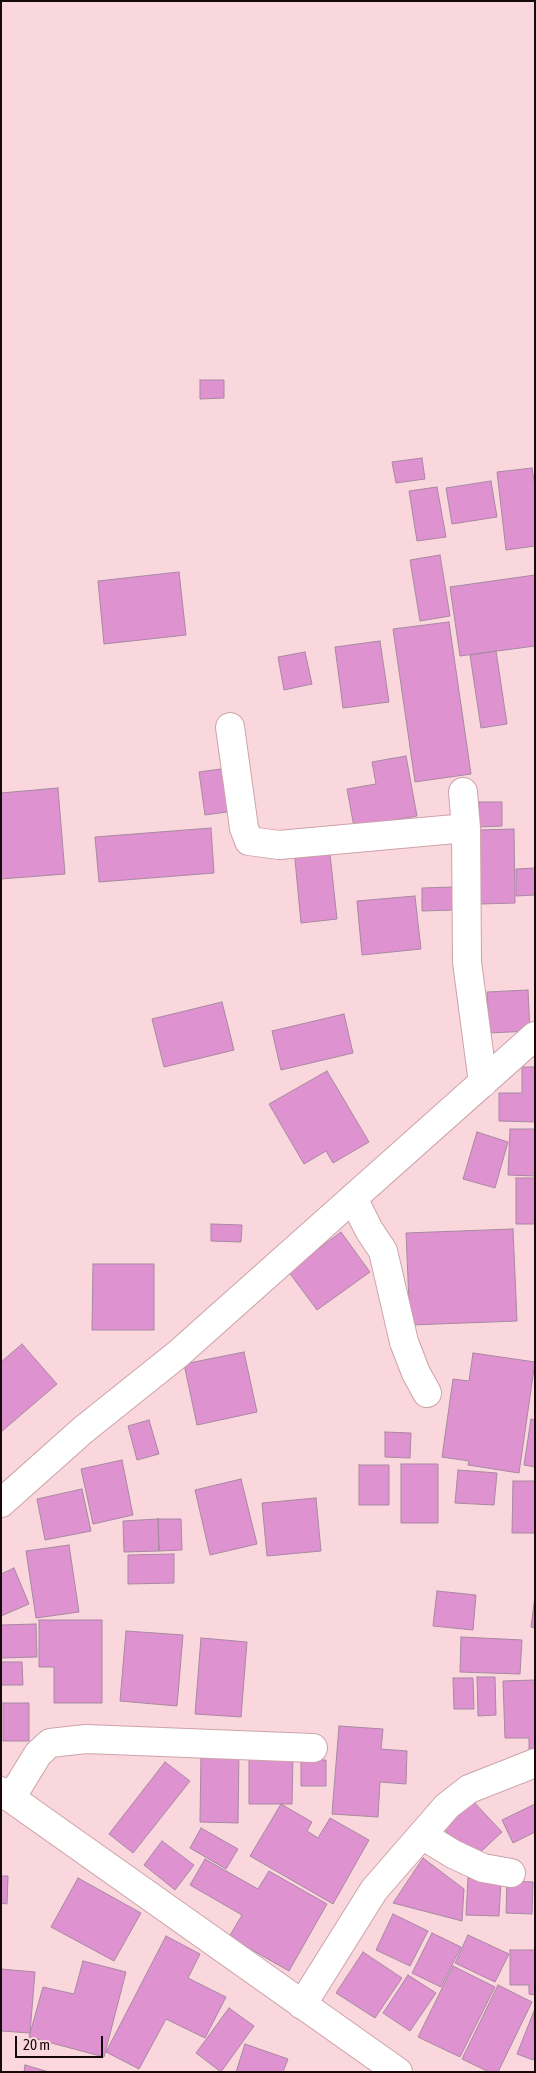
<!DOCTYPE html>
<html>
<head>
<meta charset="utf-8">
<style>
	body { margin:0 }
	#map { position:relative; width:536px; height:2073px; overflow:hidden; background:#fad7dc; font-family:"Asap Condensed",sans-serif }
	canvas { display:block }
	.frame { position:absolute; inset:0; border:2px solid #16080b; pointer-events:none }
	.scale { position:absolute; left:15px; top:2036px; width:88px; height:22px; box-sizing:border-box; border:2px solid #16080b; border-top:0; padding-left:6px; font-size:15px; line-height:18px; white-space:nowrap; color:#16080b; -webkit-text-stroke:4px #fad7dc; paint-order:stroke }
</style>
</head>
<body>
<div id="map">
<canvas width="536" height="2073"></canvas>
<div class="frame"></div>
<div class="scale">20 m</div>
</div>
<script>
const context = document.querySelector('canvas').getContext('2d');
context.lineJoin = 'round';
function paint(path, color) { context.fillStyle = color; context.fill(path, 'evenodd'); }
const toPath = rows => new Path2D(rows.map(r => 'M' + r).join(''));
function trace(path, color, width, dash) { context.strokeStyle = color; context.lineWidth = width; context.lineCap = dash ? 'butt' : 'round'; context.setLineDash(dash || []); context.stroke(path); }
const building = toPath([
	[200,380,224,380,224,398,200,399,200,380],
	[422,458,425,479,396,483,392,462,422,458],
	[532,468,535,487,535,546,506,550,497,472,532,468],
	[491,481,497,517,452,524,446,488,491,481],
	[437,487,446,537,417,541,409,491,437,487],
	[440,555,450,616,420,621,410,560,440,555],
	[179,572,186,635,104,644,98,581,179,572],
	[535,575,535,646,460,656,450,587,535,575],
	[449,622,471,774,415,782,393,629,449,622],
	[380,641,389,702,343,708,335,647,380,641],
	[496,651,507,724,481,728,470,655,496,651],
	[305,652,312,684,284,690,278,657,305,652],
	[406,756,417,816,354,827,347,789,376,784,372,762,406,756],
	[228,768,234,811,205,815,199,772,228,768],
	[58,788,65,874,1,879,1,793,58,788],
	[479,802,502,802,502,826,479,827,479,802],
	[211,828,214,873,99,882,95,837,211,828],
	[514,829,515,903,480,904,479,830,514,829],
	[329,845,337,919,301,923,294,849,329,845],
	[535,868,535,895,516,896,516,869,535,868],
	[453,887,454,910,422,911,422,888,453,887],
	[415,896,421,949,362,955,357,901,415,896],
	[528,990,530,1031,489,1033,487,992,528,990],
	[222,1002,234,1050,164,1067,152,1019,222,1002],
	[344,1014,353,1053,281,1070,272,1031,344,1014],
	[522,1067,535,1067,535,1122,499,1121,499,1093,522,1093,522,1067],
	[327,1071,369,1142,333,1163,326,1151,304,1164,269,1104,327,1071],
	[510,1129,535,1129,535,1176,508,1175,510,1129],
	[477,1132,508,1142,495,1188,463,1179,477,1132],
	[516,1178,535,1178,535,1224,516,1224,516,1178],
	[211,1224,242,1225,241,1242,211,1241,211,1224],
	[513,1229,517,1321,410,1325,406,1233,513,1229],
	[341,1232,370,1272,317,1310,288,1271,341,1232],
	[93,1264,154,1264,154,1330,92,1330,93,1264],
	[22,1344,57,1384,1,1432,1,1362,22,1344],
	[244,1352,257,1412,197,1425,184,1364,244,1352],
	[473,1353,535,1362,519,1473,468,1465,469,1461,442,1457,453,1379,469,1381,473,1353],
	[531,1419,535,1420,535,1467,524,1465,531,1419],
	[149,1420,159,1454,137,1460,128,1426,149,1420],
	[385,1432,411,1433,410,1458,385,1457,385,1432],
	[122,1460,133,1515,93,1524,81,1469,122,1460],
	[401,1464,438,1464,438,1523,401,1523,401,1464],
	[359,1465,389,1465,389,1505,359,1505,359,1465],
	[458,1470,497,1473,494,1505,455,1503,458,1470],
	[241,1479,257,1544,210,1555,195,1490,241,1479],
	[513,1481,535,1481,535,1533,512,1533,513,1481],
	[82,1489,91,1531,45,1540,37,1499,82,1489],
	[316,1498,321,1551,267,1556,262,1503,316,1498],
	[158,1519,159,1551,124,1552,123,1521,158,1519],
	[158,1519,181,1519,182,1550,159,1551,158,1519],
	[69,1545,79,1612,36,1618,26,1551,69,1545],
	[174,1554,174,1583,128,1584,128,1555,174,1554],
	[14,1568,29,1604,1,1616,1,1574,14,1568],
	[437,1591,476,1595,473,1630,433,1626,437,1591],
	[535,1596,535,1628,531,1627,535,1596],
	[39,1620,102,1620,102,1703,54,1703,54,1667,39,1667,39,1620],
	[36,1624,37,1657,1,1658,1,1625,36,1624],
	[126,1631,183,1635,177,1706,120,1701,126,1631],
	[461,1637,522,1640,520,1674,460,1672,461,1637],
	[201,1638,247,1642,241,1717,195,1714,201,1638],
	[1,1662,22,1662,23,1685,1,1685,1,1662],
	[477,1677,495,1677,496,1715,478,1716,477,1677],
	[453,1678,473,1678,474,1709,454,1709,453,1678],
	[535,1680,535,1749,529,1749,529,1738,505,1738,503,1681,535,1680],
	[3,1703,29,1703,29,1741,3,1741,3,1703],
	[339,1726,383,1729,381,1749,407,1751,406,1784,380,1782,378,1817,332,1814,339,1726],
	[201,1752,239,1753,238,1823,200,1822,201,1752],
	[249,1755,293,1756,292,1804,249,1804,249,1755],
	[301,1760,326,1760,326,1786,301,1786,301,1760],
	[165,1762,190,1781,133,1853,109,1834,165,1762],
	[471,1799,502,1832,472,1860,442,1827,471,1799],
	[281,1804,312,1822,307,1831,318,1838,330,1818,369,1840,333,1904,250,1856,281,1804],
	[535,1804,535,1832,513,1843,502,1820,535,1804],
	[201,1828,238,1849,226,1869,190,1848,201,1828],
	[162,1841,194,1865,175,1890,144,1865,162,1841],
	[423,1858,464,1889,462,1921,393,1903,423,1858],
	[205,1859,258,1889,269,1871,327,1904,289,1971,229,1937,242,1915,190,1885,205,1859],
	[1,1876,8,1876,7,1904,1,1903,1,1876],
	[78,1878,141,1913,114,1961,51,1927,78,1878],
	[468,1878,501,1880,499,1916,466,1915,468,1878],
	[507,1881,533,1882,532,1914,506,1913,507,1881],
	[393,1914,428,1931,410,1966,376,1950,393,1914],
	[432,1933,461,1947,441,1987,412,1973,432,1933],
	[468,1935,509,1954,495,1982,455,1963,468,1935],
	[166,1936,200,1954,188,1978,226,1997,205,2038,166,2019,139,2069,106,2052,166,1936],
	[510,1950,535,1950,535,1995,529,1994,529,1985,510,1985,510,1950],
	[363,1952,402,1978,375,2018,336,1993,363,1952],
	[83,1961,126,1972,104,2057,29,2037,43,1987,74,1994,83,1961],
	[453,1966,495,1987,460,2057,418,2037,453,1966],
	[1,1969,35,1972,30,2033,1,2031,1,1969],
	[408,1975,436,1993,410,2031,383,2013,408,1975],
	[498,1985,532,2002,498,2072,489,2072,462,2059,498,1985],
	[229,2008,254,2026,221,2072,196,2053,229,2008],
	[534,2011,535,2055,533,2060,517,2054,534,2011],
	[245,2044,288,2059,283,2072,236,2072,245,2044],
	[25,2065,49,2072,24,2072,25,2065]
]);
paint(building, '#de92d0');
trace(building, '#a789a1', 1);
const minor = toPath([
	[230,727,244,828,249,841,279,845,466,828],
	[463,792,466,828,467,962,483,1083],
	[353,1198,369,1230,383,1251,404,1342,416,1373,427,1393],
	[1,1503,83,1430,178,1354,535,1036],
	[11,1798,38,1754,50,1743,86,1739,313,1748],
	[422,1835,453,1854,483,1868,511,1873],
	[302,2005,374,1890,447,1806,469,1789,535,1763]
]);
const secondary = toPath([
	[1,1791,398,2072]
]);
trace(minor, '#cca3a9', 30);
trace(secondary, '#cca3a9', 30);
trace(minor, '#fff', 28);
trace(secondary, '#fff', 28);
</script>
</body>
</html>
